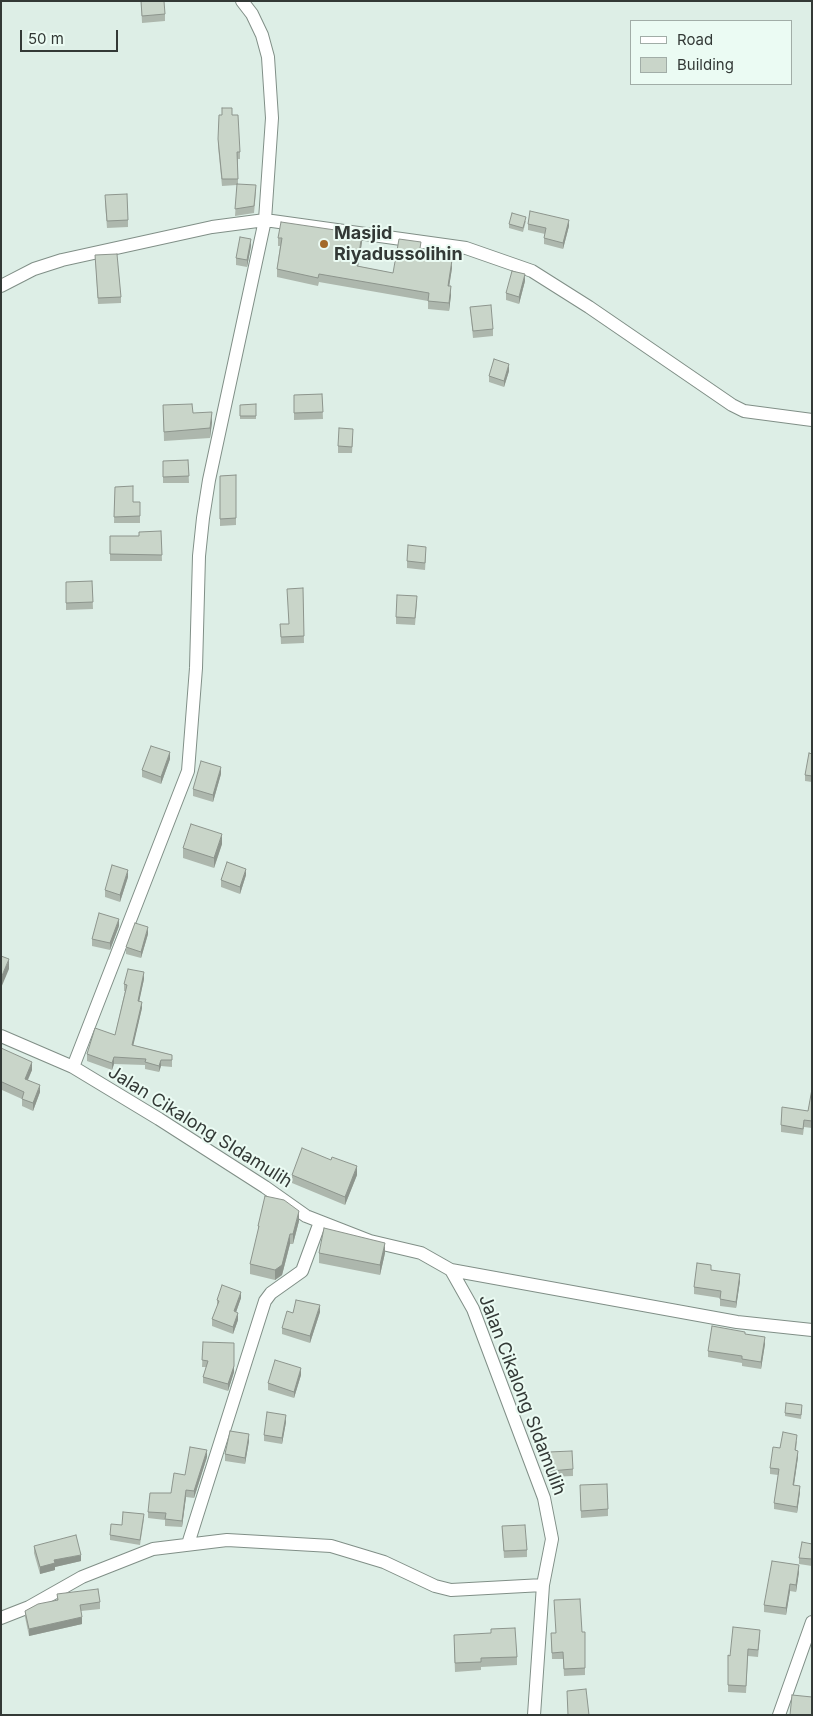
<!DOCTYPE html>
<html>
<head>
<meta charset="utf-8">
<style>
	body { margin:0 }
	#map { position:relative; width:813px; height:1716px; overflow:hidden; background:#ddeee6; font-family:Inter,sans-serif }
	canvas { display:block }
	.frame { position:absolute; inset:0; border:2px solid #333936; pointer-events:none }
	.legend { position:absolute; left:630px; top:20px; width:162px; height:65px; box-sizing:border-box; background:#ebfbf3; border:1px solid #a1ada7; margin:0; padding:6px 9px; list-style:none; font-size:15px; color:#333936 }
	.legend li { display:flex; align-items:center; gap:10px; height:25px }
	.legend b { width:25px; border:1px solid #a1ada7 }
	.scale { position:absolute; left:20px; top:30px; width:98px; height:22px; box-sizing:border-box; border:2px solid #333936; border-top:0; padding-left:6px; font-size:15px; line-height:18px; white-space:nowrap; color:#333936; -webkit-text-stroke:4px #ebfbf3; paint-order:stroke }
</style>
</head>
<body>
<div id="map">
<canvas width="813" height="1716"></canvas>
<div class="frame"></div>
<ul class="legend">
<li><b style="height:6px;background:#fff"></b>Road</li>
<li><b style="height:14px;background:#c9d5c9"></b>Building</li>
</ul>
<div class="scale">50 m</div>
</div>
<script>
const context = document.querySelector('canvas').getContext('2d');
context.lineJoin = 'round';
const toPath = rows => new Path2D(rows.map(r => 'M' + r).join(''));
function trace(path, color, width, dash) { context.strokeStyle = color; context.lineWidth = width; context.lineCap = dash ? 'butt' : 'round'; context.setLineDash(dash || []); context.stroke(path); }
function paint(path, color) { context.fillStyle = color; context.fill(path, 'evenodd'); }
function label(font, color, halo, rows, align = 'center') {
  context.font = font + ' Inter,sans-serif'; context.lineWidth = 4; context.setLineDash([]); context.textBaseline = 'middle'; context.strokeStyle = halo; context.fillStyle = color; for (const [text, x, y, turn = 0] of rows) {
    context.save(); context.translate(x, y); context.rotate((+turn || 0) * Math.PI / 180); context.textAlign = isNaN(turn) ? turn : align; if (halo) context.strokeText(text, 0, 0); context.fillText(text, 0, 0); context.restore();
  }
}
const street = toPath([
	[1,286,34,269,62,260,212,227,265,220,466,248,532,271,589,307,732,405,744,411,812,420],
	[1,1036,73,1067,159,1119,265,1187,306,1216,370,1241,421,1253,451,1270,473,1309,544,1498,552,1539,543,1585,534,1715],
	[73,1067,188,771,196,668,199,556,203,518,209,480,265,220,272,118,268,57,262,35,252,14,242,1],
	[451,1270,737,1322,812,1330],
	[188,1544,265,1301,271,1293,302,1271,320,1222],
	[1,1618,29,1607,82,1577,153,1549,227,1540,331,1546,384,1562,435,1586,451,1590,543,1585],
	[779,1715,812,1622]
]);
trace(street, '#808f87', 14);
trace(street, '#fff', 12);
paint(toPath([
	[141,1,165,14,165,21,142,23],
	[232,115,240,152,240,159,238,159,238,184,256,192,254,213,235,216,237,185,222,186,218,146,218,139],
	[105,202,128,220,128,227,107,228],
	[526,221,523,232,509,228,509,224],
	[528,224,569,226,563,249,544,244,544,238,545,234,528,230],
	[278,238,362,242,358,266,393,273,421,250,420,255,452,268,449,286,451,295,449,311,428,309,428,301,319,282,318,286,277,277,277,269,280,246,278,246],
	[251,246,247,267,236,265,236,258],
	[95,255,121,297,121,303,98,304],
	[525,281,519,304,506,300,506,293],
	[470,307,493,329,493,336,473,338],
	[509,371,504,387,489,382,489,376],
	[322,394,323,419,294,420,294,395],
	[256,404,256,419,240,419,240,405],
	[163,405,193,413,212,422,210,438,164,441],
	[353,436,352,453,338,453,338,446],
	[188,460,189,483,163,483,163,461],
	[236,475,236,525,220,526,220,476],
	[115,487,133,502,140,502,140,523,114,523],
	[161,531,162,561,110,561,110,536,139,536],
	[426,554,425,570,407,568,407,561],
	[92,581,93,609,66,610,66,582],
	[303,588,304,643,281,644,280,624,289,624],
	[417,603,415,625,396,624,396,617],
	[812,754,812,782,805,781,805,775],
	[170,759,161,784,142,777,142,770],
	[221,774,213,802,193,796,193,789],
	[222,844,214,868,183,858,183,848],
	[246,875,240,894,221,887,221,880],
	[128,877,120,902,105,897,105,890],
	[119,926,110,950,92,946,92,939],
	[148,934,141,958,126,954,126,947],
	[144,979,139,1001,142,1008,133,1045,172,1055,172,1067,161,1066,159,1072,145,1069,145,1065,114,1064,112,1070,87,1061,87,1054,115,1035,125,991,124,991,124,984],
	[1,1048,32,1070,28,1080,40,1092,33,1111,22,1106,22,1099,2,1090],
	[812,1089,812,1128,804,1127,803,1135,781,1132,781,1125,808,1111],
	[292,1175,357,1175,345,1205,292,1183],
	[299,1221,293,1244,290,1244,282,1275,275,1280,250,1274,250,1264,258,1234,258,1226],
	[319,1253,385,1253,380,1275,319,1263],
	[711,1270,740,1281,736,1308,720,1306,720,1298,694,1294,694,1287],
	[241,1298,236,1312,238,1320,233,1334,212,1326,212,1319,217,1307,217,1300],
	[320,1312,310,1343,282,1334,282,1328,293,1313],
	[745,1334,765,1344,761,1369,742,1366,742,1363,708,1357,708,1351],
	[203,1342,234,1372,228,1391,203,1383,203,1377,206,1367,202,1367],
	[301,1375,294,1398,268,1390,268,1383],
	[802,1409,801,1419,785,1416,785,1413],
	[286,1422,282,1444,264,1441,264,1435],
	[249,1441,245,1464,225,1461,225,1454],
	[797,1441,796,1450,798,1457,794,1485,800,1492,797,1513,774,1509,774,1503,778,1475,770,1474,770,1468,780,1448],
	[207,1457,194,1498,186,1497,182,1527,165,1526,165,1520,148,1518,148,1512,171,1493,185,1475],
	[549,1459,573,1469,573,1476,550,1477],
	[580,1492,608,1509,608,1516,581,1518],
	[144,1519,140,1545,110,1540,110,1535,122,1525],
	[502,1526,527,1550,527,1557,504,1558],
	[812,1544,812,1566,799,1564,799,1558],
	[34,1546,81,1561,55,1567,55,1570,40,1574,34,1553],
	[799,1572,796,1592,790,1591,786,1615,764,1612,764,1605],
	[57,1594,100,1602,100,1609,81,1611,82,1624,29,1636,25,1617,25,1611,57,1601],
	[585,1632,585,1675,564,1676,563,1659,552,1659,551,1633],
	[760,1636,758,1657,748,1656,746,1693,728,1692,728,1655,730,1656],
	[454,1643,517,1657,517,1665,481,1667,481,1670,455,1672]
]), '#adb7ad');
paint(toPath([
	[569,220,569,226,563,249,563,243],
	[362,234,362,242,357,274,357,266],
	[251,239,251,246,247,267,247,260],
	[452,260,452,268,448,294,448,286],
	[525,274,525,281,519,304,519,297],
	[451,286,451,295,449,311,449,303],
	[509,364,509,371,504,387,504,381],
	[212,412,212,422,210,438,210,428],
	[170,752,170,759,161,784,161,777],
	[221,767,221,774,213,802,213,795],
	[222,834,222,844,214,868,214,858],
	[246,869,246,875,240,894,240,887],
	[128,870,128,877,120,902,120,895],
	[119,919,119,926,110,950,110,943],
	[148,927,148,934,141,958,141,952],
	[9,959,9,969,1,988,1,978],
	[144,972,144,979,138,1007,138,1001],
	[142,1002,142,1008,132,1051,132,1045],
	[114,1057,114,1064,112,1070,112,1063],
	[161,1060,161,1066,159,1072,159,1066],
	[32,1062,32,1070,25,1086,25,1079],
	[40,1085,40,1092,33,1111,33,1103],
	[357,1166,357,1175,345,1205,345,1197],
	[299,1211,299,1221,293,1244,293,1234],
	[290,1234,290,1244,282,1275,275,1280,275,1270],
	[385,1243,385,1253,380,1275,380,1265],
	[740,1274,740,1281,736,1308,736,1302],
	[241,1292,241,1298,234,1318,234,1311],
	[320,1305,320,1312,310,1343,310,1336],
	[238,1313,238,1320,233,1334,233,1327],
	[765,1337,765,1344,761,1369,761,1362],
	[234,1343,234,1372,228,1391,228,1384],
	[301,1368,301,1375,294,1398,294,1392],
	[286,1415,286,1422,282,1444,282,1438],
	[249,1434,249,1441,245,1464,245,1458],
	[207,1450,207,1457,194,1498,194,1491],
	[798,1451,798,1457,793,1491,793,1485],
	[800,1486,800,1492,797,1513,797,1507],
	[186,1490,186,1497,182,1527,182,1521],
	[81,1555,81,1561,55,1567,55,1570,40,1574,40,1567,54,1560],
	[799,1565,799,1572,796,1592,796,1585],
	[790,1584,790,1591,786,1615,786,1608],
	[82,1617,82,1624,29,1636,29,1629]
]), '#8d958d');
const building = toPath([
	[141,1,164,1,165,14,142,16,141,1],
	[222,108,232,108,232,115,238,115,240,152,237,152,238,179,222,179,218,139,219,115,222,115,222,108],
	[237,184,256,185,254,206,235,209,237,184],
	[127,194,128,220,107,221,105,195,127,194],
	[530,211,569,220,563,243,544,238,546,228,528,224,530,211],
	[512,213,526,217,523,228,509,224,512,213],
	[281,222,362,234,357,266,393,273,399,239,421,242,419,254,452,260,448,286,451,286,449,303,428,301,429,293,319,274,318,278,277,269,282,238,278,238,281,222],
	[240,237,251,239,247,260,236,258,240,237],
	[117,254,121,297,98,298,95,255,117,254],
	[512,271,525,274,519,297,506,293,512,271],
	[491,305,493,329,473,331,470,307,491,305],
	[494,359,509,364,504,381,489,376,494,359],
	[322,394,323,412,294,413,294,395,322,394],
	[192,404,193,413,212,412,210,428,164,432,163,405,192,404],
	[256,404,256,416,240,416,240,405,256,404],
	[339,428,353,429,352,447,338,446,339,428],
	[188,460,189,476,163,477,163,461,188,460],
	[236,475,236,518,220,519,220,476,236,475],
	[133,486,133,502,140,502,140,516,114,517,115,487,133,486],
	[161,531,162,555,110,554,110,536,139,536,139,532,161,531],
	[408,545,426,547,425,563,407,561,408,545],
	[92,581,93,602,66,603,66,582,92,581],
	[303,588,304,636,281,637,280,624,289,624,287,589,303,588],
	[397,595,417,596,415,618,396,617,397,595],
	[151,746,170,752,161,777,142,770,151,746],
	[809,753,812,754,812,776,805,775,809,753],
	[201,761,221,767,213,795,193,789,201,761],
	[191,824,222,834,214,858,183,848,191,824],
	[227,862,246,869,240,887,221,880,227,862],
	[112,865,128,870,120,895,105,890,112,865],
	[99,913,119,919,110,943,92,939,99,913],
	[135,923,148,927,141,952,126,947,135,923],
	[1,956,9,959,1,978,1,956],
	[128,969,144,972,138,1001,142,1002,132,1045,172,1055,172,1060,161,1060,159,1066,145,1062,146,1059,114,1057,112,1063,87,1054,95,1028,115,1035,127,985,124,984,128,969],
	[1,1048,32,1062,25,1079,40,1085,33,1103,22,1099,24,1092,2,1082,1,1083,1,1048],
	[812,1089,812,1121,804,1120,803,1129,781,1125,782,1107,808,1111,812,1089],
	[302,1148,331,1160,332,1157,357,1166,345,1197,292,1175,302,1148],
	[265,1196,284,1200,299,1211,293,1234,290,1234,282,1265,275,1270,250,1264,259,1226,258,1226,265,1196],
	[324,1228,385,1243,380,1265,319,1253,324,1228],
	[697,1263,711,1265,711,1270,740,1274,736,1302,720,1299,721,1291,694,1287,697,1263],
	[222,1285,241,1292,234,1311,238,1313,233,1327,212,1319,219,1301,217,1300,222,1285],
	[296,1300,320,1305,310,1336,282,1328,287,1311,293,1313,296,1300],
	[712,1326,745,1332,745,1334,765,1337,761,1362,742,1359,742,1356,708,1351,712,1326],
	[203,1342,234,1343,234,1366,228,1384,203,1377,208,1361,202,1360,203,1342],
	[275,1360,301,1368,294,1392,268,1383,275,1360],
	[786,1403,802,1405,801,1415,785,1413,786,1403],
	[267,1412,286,1415,282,1438,264,1435,267,1412],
	[230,1431,249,1434,245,1458,225,1454,230,1431],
	[783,1432,797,1435,795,1450,798,1451,793,1485,800,1486,797,1507,774,1503,779,1469,770,1468,773,1447,780,1448,783,1432],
	[190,1447,207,1450,194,1491,186,1490,182,1521,165,1519,166,1513,148,1512,150,1493,171,1493,174,1473,185,1475,190,1447],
	[572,1451,573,1469,550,1471,549,1452,572,1451],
	[607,1484,608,1509,581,1511,580,1485,607,1484],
	[123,1512,144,1514,140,1540,110,1535,111,1524,122,1525,123,1512],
	[525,1525,527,1550,504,1551,502,1526,525,1525],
	[76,1535,81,1555,54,1560,55,1563,40,1567,34,1546,76,1535],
	[802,1542,812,1544,812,1559,799,1558,802,1542],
	[772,1561,799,1565,796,1585,790,1584,786,1608,764,1605,772,1561],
	[98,1589,100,1602,80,1605,82,1617,29,1629,25,1611,38,1604,58,1600,57,1594,98,1589],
	[580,1599,582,1632,585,1632,585,1668,564,1669,563,1652,552,1653,551,1633,556,1633,554,1600,580,1599],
	[733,1627,760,1630,758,1650,748,1649,746,1686,728,1685,728,1655,730,1656,733,1627],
	[515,1628,517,1657,481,1658,481,1662,455,1663,454,1635,491,1633,491,1629,515,1628],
	[586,1689,589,1715,568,1715,567,1691,586,1689],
	[792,1695,812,1697,812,1715,790,1715,792,1695]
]);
paint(building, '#c9d5c9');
trace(building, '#8d958d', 1);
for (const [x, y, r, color] of [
	[324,244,5,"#a36928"]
]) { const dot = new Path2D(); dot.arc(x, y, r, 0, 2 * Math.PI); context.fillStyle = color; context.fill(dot); trace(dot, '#ebfbf3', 2); }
label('bold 18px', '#333936', '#ebfbf3', [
	["Masjid",334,234],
	["Riyadussolihin",334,255]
], 'left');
label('18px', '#333936', '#ebfbf3', [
	["Jalan Cikalong SIdamulih",200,1127,32],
	["Jalan Cikalong SIdamulih",522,1395,69]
]);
</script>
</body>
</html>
